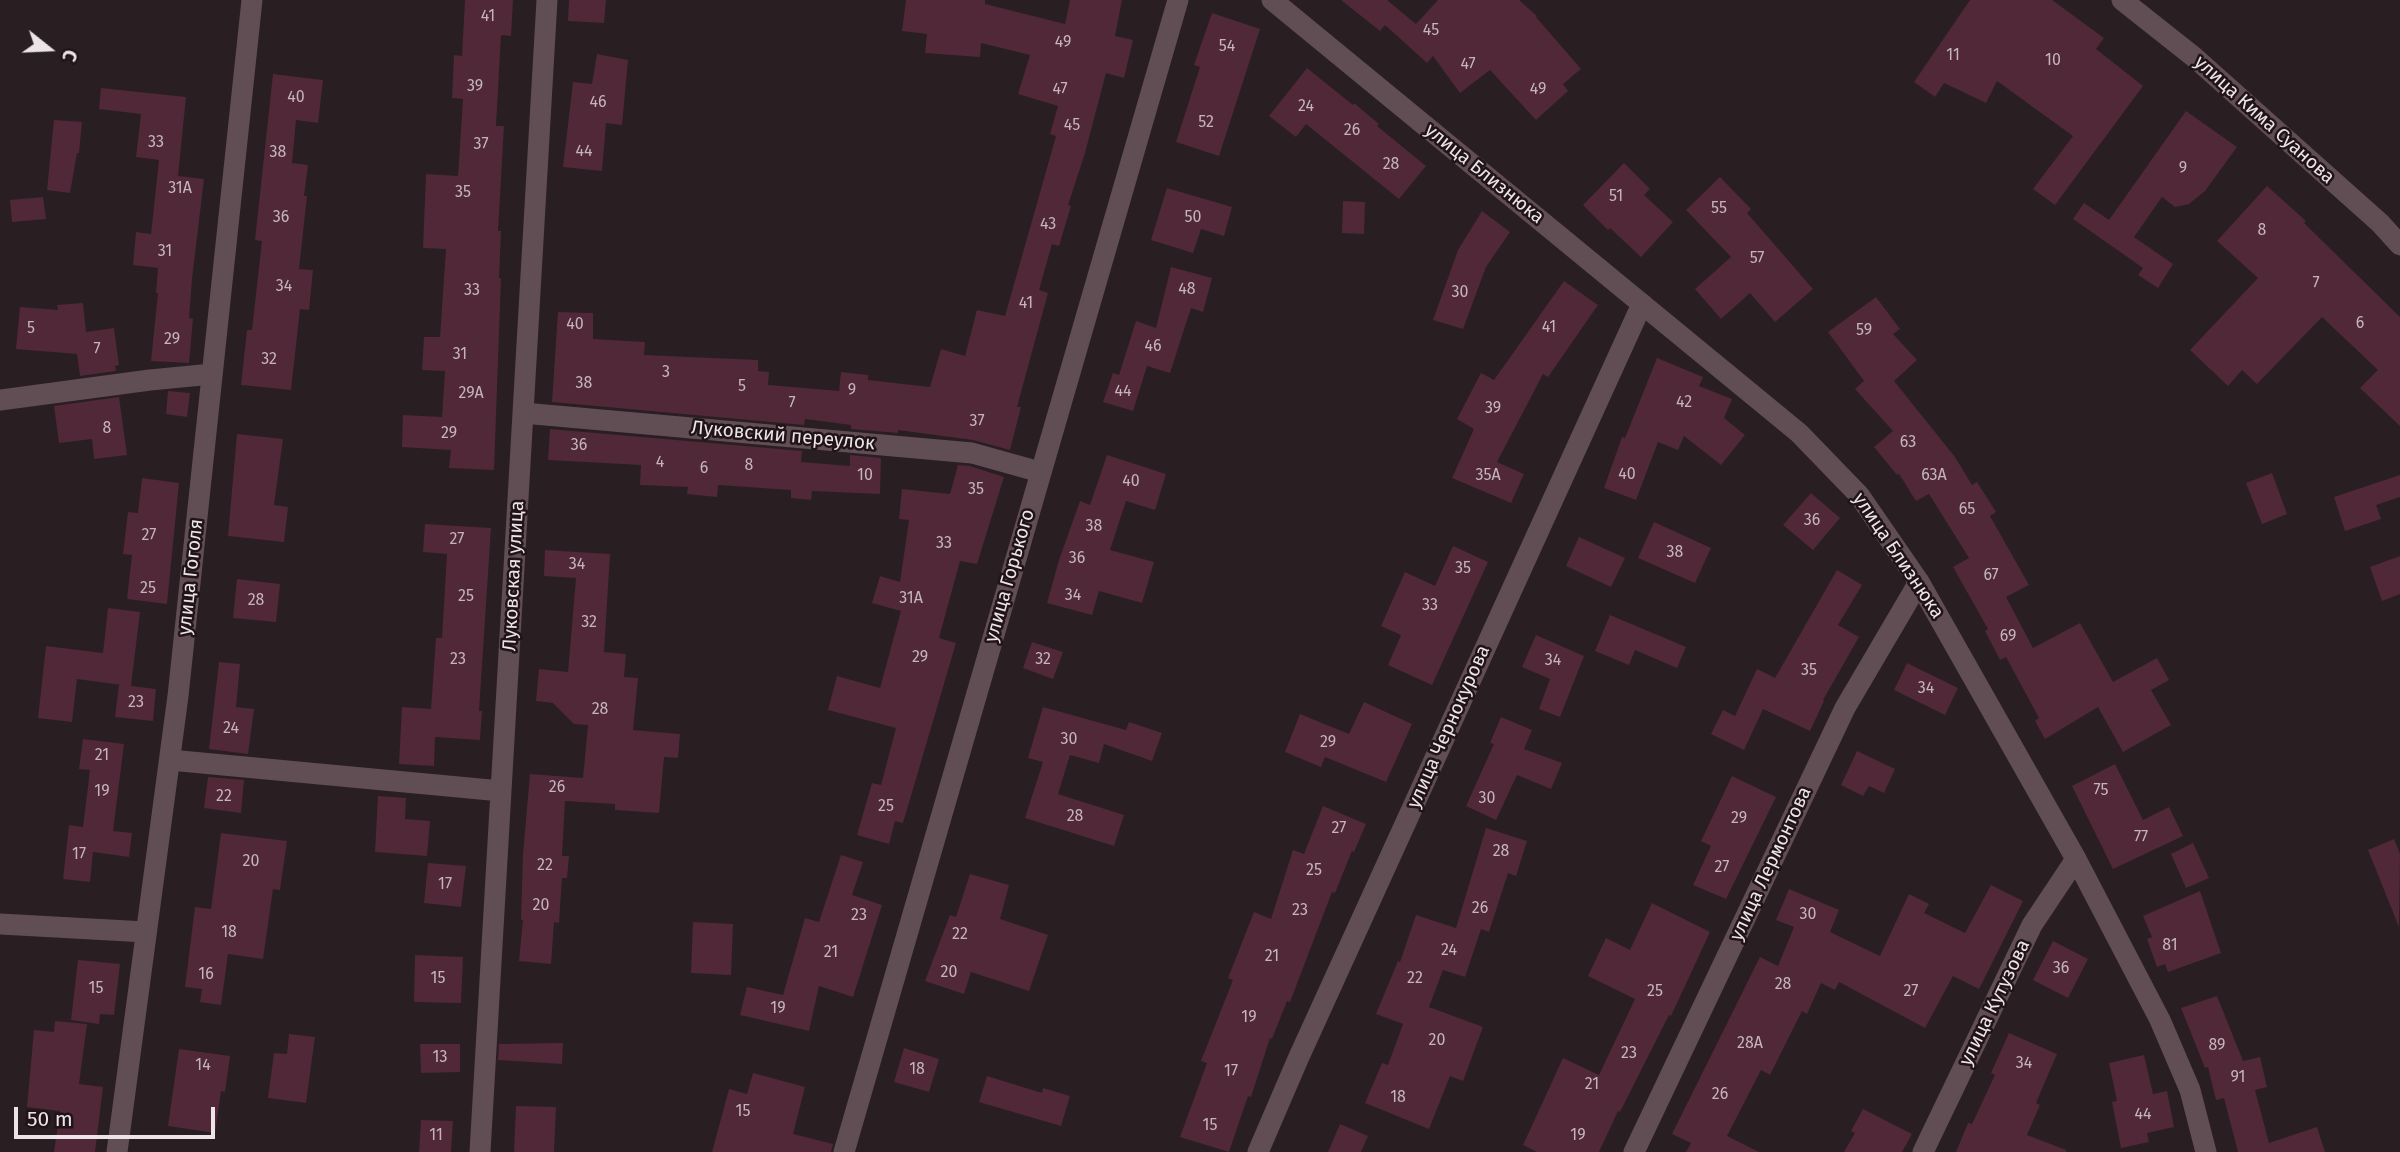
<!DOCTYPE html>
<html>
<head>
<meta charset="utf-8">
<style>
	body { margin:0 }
	#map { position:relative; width:2400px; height:1152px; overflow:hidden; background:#291e22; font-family:"Fira Sans",sans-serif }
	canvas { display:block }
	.north { position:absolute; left:14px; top:14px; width:70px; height:70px; -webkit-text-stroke:5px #201418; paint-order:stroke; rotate:108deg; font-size:19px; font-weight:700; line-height:28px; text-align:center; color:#ece4e7 }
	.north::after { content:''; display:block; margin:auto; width:24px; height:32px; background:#ece4e7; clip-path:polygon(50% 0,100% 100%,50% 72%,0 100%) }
	.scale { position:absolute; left:14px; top:1107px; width:201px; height:32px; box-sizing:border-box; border:4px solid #ece4e7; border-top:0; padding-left:9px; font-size:21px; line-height:24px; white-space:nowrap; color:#ece4e7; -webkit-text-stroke:5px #201418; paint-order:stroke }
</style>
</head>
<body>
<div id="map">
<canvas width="2400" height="1152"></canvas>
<div class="north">С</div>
<div class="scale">50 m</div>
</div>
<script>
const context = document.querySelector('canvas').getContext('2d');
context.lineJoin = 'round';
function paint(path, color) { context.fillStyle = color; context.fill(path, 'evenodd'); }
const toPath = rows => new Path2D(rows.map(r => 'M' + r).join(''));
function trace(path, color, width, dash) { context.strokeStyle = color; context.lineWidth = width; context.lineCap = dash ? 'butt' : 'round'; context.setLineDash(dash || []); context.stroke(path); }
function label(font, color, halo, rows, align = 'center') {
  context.font = font + ' "Fira Sans",sans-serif'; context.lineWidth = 5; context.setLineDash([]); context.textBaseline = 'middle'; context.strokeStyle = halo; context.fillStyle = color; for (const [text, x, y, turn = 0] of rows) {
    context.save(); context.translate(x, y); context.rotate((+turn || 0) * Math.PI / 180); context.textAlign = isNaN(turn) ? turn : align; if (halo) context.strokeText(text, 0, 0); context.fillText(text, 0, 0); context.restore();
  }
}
paint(toPath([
	[465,0,513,0,511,36,501,35,496,126,504,126,498,231,501,231,499,278,501,278,494,470,449,468,451,450,402,447,403,415,442,417,445,371,422,370,424,337,440,337,446,249,423,248,426,174,458,176,463,99,452,98,454,55,462,56],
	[569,0,606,0,604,23,568,21],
	[906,0,985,0,985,4,1065,24,1070,0,1122,0,1115,36,1133,40,1124,78,1106,73,1085,153,1068,205,1071,206,1059,246,1052,244,1039,290,1048,293,1017,407,1021,407,1010,450,973,440,898,430,898,433,851,429,851,425,805,419,804,425,552,402,558,312,593,313,593,339,645,342,644,355,758,360,758,371,769,372,768,385,839,391,841,372,868,375,868,380,930,387,941,349,965,356,977,310,1005,316,1056,136,1050,134,1058,106,1018,94,1030,55,981,43,980,57,925,53,927,34,902,31],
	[1341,0,1387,0,1416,24,1438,0,1519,0,1537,16,1536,17,1581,69,1563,84,1568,91,1536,120,1490,70,1460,93,1433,56,1427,63,1385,25,1380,31],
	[1970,0,2052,0,2104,38,2096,49,2143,86,2055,205,2033,189,2073,136,1997,81,1986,103,1944,83,1935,97,1914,82],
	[1212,13,1260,29,1219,156,1176,142,1200,67,1194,65],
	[597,54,628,60,622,125,606,123,602,171,563,167,573,82,592,84],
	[1307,68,1353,105,1354,103,1379,124,1377,126,1426,166,1399,199,1306,124,1296,137,1269,116],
	[273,74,323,80,318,123,296,120,292,163,308,165,304,196,307,196,299,269,313,270,309,310,300,309,291,390,241,385,247,330,252,330,262,241,255,240],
	[101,88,186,97,178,176,204,179,192,279,189,318,193,319,189,363,151,361,158,293,156,293,158,268,133,265,136,232,151,234,159,160,136,157,141,114,99,109],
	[2186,111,2237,147,2205,191,2189,204,2175,207,2162,197,2134,237,2173,264,2158,288,2138,275,2143,268,2073,219,2084,203,2109,220],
	[54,120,82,122,79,153,77,153,70,193,47,190],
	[1624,163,1650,189,1644,195,1673,222,1641,257,1610,228,1608,230,1583,205],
	[1720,177,1751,209,1747,213,1813,289,1775,322,1750,293,1721,319,1695,289,1731,257,1686,210],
	[2267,186,2306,221,2304,223,2400,317,2400,426,2360,388,2378,370,2322,317,2257,384,2242,370,2228,386,2190,350,2258,278,2217,241],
	[1167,188,1232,207,1224,236,1201,229,1193,253,1151,240],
	[43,197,46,219,12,222,10,200],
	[1343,201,1365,202,1364,234,1342,233],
	[1482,211,1510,232,1486,267,1463,329,1433,320,1458,250],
	[1171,267,1212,278,1203,312,1191,308,1170,373,1147,366,1133,411,1103,402,1113,373,1119,375,1136,321,1156,328],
	[1564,281,1598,305,1548,377,1543,374,1497,462,1524,474,1511,503,1452,478,1474,429,1457,419,1481,373,1494,380],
	[1876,297,1900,329,1893,334,1917,360,1894,381,1955,457,1972,485,1977,482,1996,512,1990,516,2029,585,2006,597,2033,648,2080,623,2113,682,2157,658,2169,680,2151,690,2171,725,2123,752,2098,707,2045,739,2035,721,2039,718,2006,657,2000,660,1985,631,1988,629,1953,567,1969,558,1929,494,1916,501,1899,474,1897,475,1874,447,1893,431,1855,389,1864,381,1828,332],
	[83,303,86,332,114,328,119,365,115,366,116,371,80,376,77,354,16,349,20,307,58,310,57,305],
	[1657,358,1703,377,1699,386,1732,399,1724,418,1745,435,1721,465,1684,436,1678,450,1658,442,1636,500,1604,488,1622,437,1625,438],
	[168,391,190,393,187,417,166,414],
	[119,397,127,455,94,459,92,439,59,443,54,406],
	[550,429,802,451,801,462,850,466,850,455,881,458,880,494,812,491,811,500,791,498,791,490,718,485,717,497,687,494,688,487,640,485,641,465,548,460],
	[237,434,283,439,274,505,288,507,284,542,228,536],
	[1107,455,1166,474,1155,510,1126,501,1110,550,1154,562,1142,603,1099,591,1092,615,1047,603,1059,560,1080,501,1090,505],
	[958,465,970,466,1004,477,977,564,960,561,939,638,956,643,903,823,895,821,889,844,857,835,872,783,881,785,896,728,828,710,837,676,880,688,901,611,872,603,880,576,900,582,909,520,899,519,902,489,950,494],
	[2272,473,2287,514,2262,524,2246,483],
	[2400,475,2400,497,2376,505,2381,519,2345,531,2334,497],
	[142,478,179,483,167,604,127,599,132,555,123,554,128,512,138,513],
	[1811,493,1840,518,1813,550,1783,525],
	[1654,522,1711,548,1695,583,1638,558],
	[425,524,491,528,479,711,482,711,480,740,435,737,434,766,399,764,402,707,431,709,436,638,442,638,447,554,423,552],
	[1579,537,1625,558,1611,587,1566,566],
	[1453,546,1488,562,1432,685,1388,665,1401,635,1381,626,1405,572,1435,586],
	[545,550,610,554,604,652,626,654,624,677,638,678,633,730,680,734,678,758,664,757,659,813,615,810,615,804,565,801,562,856,569,856,567,878,562,878,559,923,554,922,551,964,519,961,523,920,521,920,523,854,530,774,583,778,588,725,574,724,553,703,536,701,539,669,568,672,576,578,544,576],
	[2400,556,2400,594,2382,601,2370,567],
	[1837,570,1862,585,1838,625,1859,637,1823,700,1824,701,1810,731,1763,709,1744,750,1711,734,1723,710,1735,716,1757,669,1775,678],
	[237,579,280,584,276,622,233,618],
	[108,608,140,612,131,686,156,689,153,721,115,717,119,685,122,685,77,679,72,722,38,718,46,646,103,653],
	[1610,615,1686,647,1677,668,1635,650,1629,665,1595,651],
	[1536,635,1584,656,1560,717,1539,709,1550,679,1522,667],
	[1032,642,1063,652,1053,679,1023,668],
	[219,662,240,664,236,707,254,709,248,754,209,749],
	[1907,663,1958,688,1945,715,1894,690],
	[1364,702,1412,724,1386,782,1325,757,1321,767,1285,752,1300,714,1349,734],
	[1043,707,1126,730,1129,722,1162,733,1152,761,1104,744,1099,763,1070,755,1058,794,1124,815,1114,846,1025,818,1043,762,1028,758],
	[1501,717,1532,730,1524,749,1562,763,1551,789,1517,775,1496,820,1466,806,1494,744,1490,743],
	[83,739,124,744,113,831,132,833,129,857,93,852,90,882,63,879,69,825,83,827,90,770,79,769],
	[1857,751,1895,769,1884,793,1869,786,1863,796,1841,785],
	[2115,764,2143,820,2169,807,2183,836,2113,869,2072,786],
	[1732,776,1776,797,1726,899,1693,885,1711,846,1701,841],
	[208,777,244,780,241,813,204,808],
	[378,796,406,798,405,819,430,821,427,856,375,852],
	[1323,806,1366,824,1354,852,1352,851,1335,893,1332,892,1290,1002,1287,1001,1272,1039,1270,1038,1251,1097,1248,1096,1229,1152,1180,1137,1207,1063,1201,1061,1233,980,1228,978,1254,912,1271,919,1293,850,1304,854],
	[1486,828,1527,841,1516,876,1508,873,1489,932,1481,929,1465,977,1443,970,1429,1007,1483,1027,1463,1081,1450,1076,1429,1129,1365,1103,1382,1063,1388,1065,1403,1024,1376,1014,1398,961,1400,962,1416,915,1456,928],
	[221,833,287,841,280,890,273,889,263,959,228,954,221,1005,200,1002,202,989,185,987,195,907,211,909],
	[2394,839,2400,854,2399,927,2368,850],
	[2193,843,2209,878,2186,888,2171,854],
	[841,855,863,862,852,895,882,905,853,997,819,986,809,1031,740,1015,747,987,783,995,805,918,819,922],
	[428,863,466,866,461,907,424,903],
	[970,874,1009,885,1000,919,1048,935,1029,991,971,972,964,994,925,981,950,915,956,917],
	[1991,885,2023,901,1979,989,1953,976,1925,1028,1839,982,1835,990,1821,983,1807,1014,1802,1011,1770,1075,1761,1070,1727,1136,1759,1152,1686,1152,1691,1143,1672,1134,1760,957,1778,966,1794,927,1776,920,1789,889,1839,910,1830,932,1880,956,1909,894,1929,904,1924,913,1965,933],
	[2200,891,2221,953,2168,972,2165,964,2157,967,2147,939,2152,937,2143,916],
	[1652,903,1710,932,1671,1016,1669,1015,1620,1112,1618,1111,1599,1152,1537,1152,1523,1145,1563,1058,1599,1075,1635,999,1588,976,1606,938,1630,950],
	[693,922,733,924,731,975,691,973],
	[2053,941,2088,959,2068,998,2033,980],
	[415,955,463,957,461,1003,414,1002],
	[78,960,120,964,114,1015,100,1014,99,1024,71,1020],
	[2217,996,2243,1061,2260,1057,2267,1087,2255,1090,2269,1143,2317,1127,2325,1152,2238,1152,2224,1098,2216,1100,2208,1067,2205,1068,2181,1008],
	[55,1021,87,1024,79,1084,103,1087,95,1152,54,1152,60,1111,27,1107,34,1030,54,1032],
	[2009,1033,2057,1054,2036,1103,2040,1105,2027,1135,2066,1150,2066,1152,1956,1152,1968,1123,1972,1124,1995,1075,1991,1073],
	[289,1034,315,1037,306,1103,268,1098,274,1053,287,1054],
	[563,1043,562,1064,498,1060,499,1044],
	[420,1044,460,1044,460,1072,421,1073],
	[904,1048,939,1059,929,1092,894,1082],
	[179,1049,230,1056,225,1092,221,1091,215,1133,168,1126],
	[2144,1055,2153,1094,2167,1091,2174,1127,2147,1133,2149,1142,2121,1148,2112,1102,2117,1101,2109,1063],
	[753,1073,805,1087,793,1134,833,1144,831,1152,712,1152,729,1089,747,1094],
	[987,1076,1042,1093,1043,1088,1070,1096,1061,1126,979,1102],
	[516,1106,556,1107,554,1152,514,1152],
	[1863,1109,1912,1134,1902,1152,1844,1152,1855,1133,1851,1131],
	[421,1120,453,1121,451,1152,419,1152],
	[1340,1124,1368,1136,1361,1152,1328,1152]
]), '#502838');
trace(toPath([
	[2122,0,2194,57,2380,223,2400,245],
	[0,400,150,380,212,374],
	[523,413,972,453,1040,472],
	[170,760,501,791],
	[0,924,146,932],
	[117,1152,178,696,252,0],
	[480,1152,547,0],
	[844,1152,1178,0],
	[1258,1152,1298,1059,1642,304],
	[1634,1152,1845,708,1919,582],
	[1923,1152,2032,925,2076,859]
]), '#614d54', 21);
trace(toPath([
	[1272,0,1799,433,1859,495,1919,582,2076,859,2160,1020,2190,1090,2206,1152]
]), '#614d54', 21);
label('16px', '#c5b5bb', null, [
	["41",488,17],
	["45",1431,31],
	["49",1063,43],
	["54",1227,47],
	["11",1953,56],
	["10",2053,61],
	["47",1468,65],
	["39",475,87],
	["47",1060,90],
	["49",1538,90],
	["40",296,98],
	["46",598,103],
	["24",1306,107],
	["52",1206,123],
	["45",1072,126],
	["26",1352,131],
	["33",156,143],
	["37",481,145],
	["44",584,152],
	["38",278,153],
	["28",1391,165],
	["9",2183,169],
	["31А",180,189],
	["35",463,193],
	["51",1616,197],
	["55",1719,209],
	["36",281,218],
	["50",1193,218],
	["43",1048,225],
	["8",2262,231],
	["31",165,252],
	["57",1757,259],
	["7",2316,284],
	["34",284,287],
	["48",1187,290],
	["33",472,291],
	["30",1460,293],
	["41",1026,304],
	["6",2360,324],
	["40",575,325],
	["41",1549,328],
	["5",31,329],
	["59",1864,331],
	["29",172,340],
	["46",1153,347],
	["7",97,350],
	["31",460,355],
	["32",269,360],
	["3",666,373],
	["38",584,384],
	["5",742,387],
	["9",852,391],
	["44",1123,392],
	["29А",471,394],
	["42",1684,403],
	["7",792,404],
	["39",1493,409],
	["37",977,422],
	["8",107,429],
	["29",449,434],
	["63",1908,443],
	["36",579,446],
	["4",660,463],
	["8",749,466],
	["6",704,469],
	["40",1627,475],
	["10",865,476],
	["35А",1488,476],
	["63А",1934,476],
	["40",1131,482],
	["35",976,490],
	["65",1967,510],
	["36",1812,521],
	["38",1094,527],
	["27",149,536],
	["27",457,540],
	["33",944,544],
	["38",1675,553],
	["36",1077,559],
	["34",577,565],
	["35",1463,569],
	["67",1991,576],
	["25",148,589],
	["34",1073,596],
	["25",466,597],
	["31А",911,599],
	["28",256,601],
	["33",1430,606],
	["32",589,623],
	["69",2008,637],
	["29",920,658],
	["23",458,660],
	["32",1043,660],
	["34",1553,661],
	["35",1809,671],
	["34",1926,689],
	["23",136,703],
	["28",600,710],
	["24",231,729],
	["30",1069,740],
	["29",1328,743],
	["21",102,756],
	["26",557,788],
	["75",2101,791],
	["19",102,792],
	["22",224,797],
	["30",1487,799],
	["25",886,807],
	["28",1075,817],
	["29",1739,819],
	["27",1339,829],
	["77",2141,838],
	["28",1501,852],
	["17",79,855],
	["20",251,862],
	["22",545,866],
	["27",1722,868],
	["25",1314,871],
	["17",445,885],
	["20",541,906],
	["26",1480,909],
	["23",1300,911],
	["30",1808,915],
	["23",859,916],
	["18",229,933],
	["22",960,935],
	["81",2170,946],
	["24",1449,951],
	["21",831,953],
	["21",1272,957],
	["36",2061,969],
	["20",949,973],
	["16",206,975],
	["15",438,979],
	["22",1415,979],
	["28",1783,985],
	["15",96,989],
	["25",1655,992],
	["27",1911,992],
	["19",778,1009],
	["19",1249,1018],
	["20",1437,1041],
	["28А",1750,1044],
	["89",2217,1046],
	["23",1629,1054],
	["13",440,1058],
	["34",2024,1064],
	["14",203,1066],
	["18",917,1070],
	["17",1231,1072],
	["91",2238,1078],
	["21",1592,1085],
	["26",1720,1095],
	["18",1398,1098],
	["15",743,1112],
	["44",2143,1115],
	["15",1210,1126],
	["11",436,1136],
	["19",1578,1136]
]);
label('19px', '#ece4e7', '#201418', [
	["улица Кима Суанова",2264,120,42],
	["улица Близнюка",1484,174,39],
	["Луковский переулок",783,436,5],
	["улица Близнюка",1898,556,56],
	["Луковская улица",514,576,-87],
	["улица Горького",1010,576,-74],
	["улица Гоголя",191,577,-84],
	["улица Чернокурова",1449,727,-66],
	["улица Лермонтова",1771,864,-65],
	["улица Кутузова",1995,1003,-64]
]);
</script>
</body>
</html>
